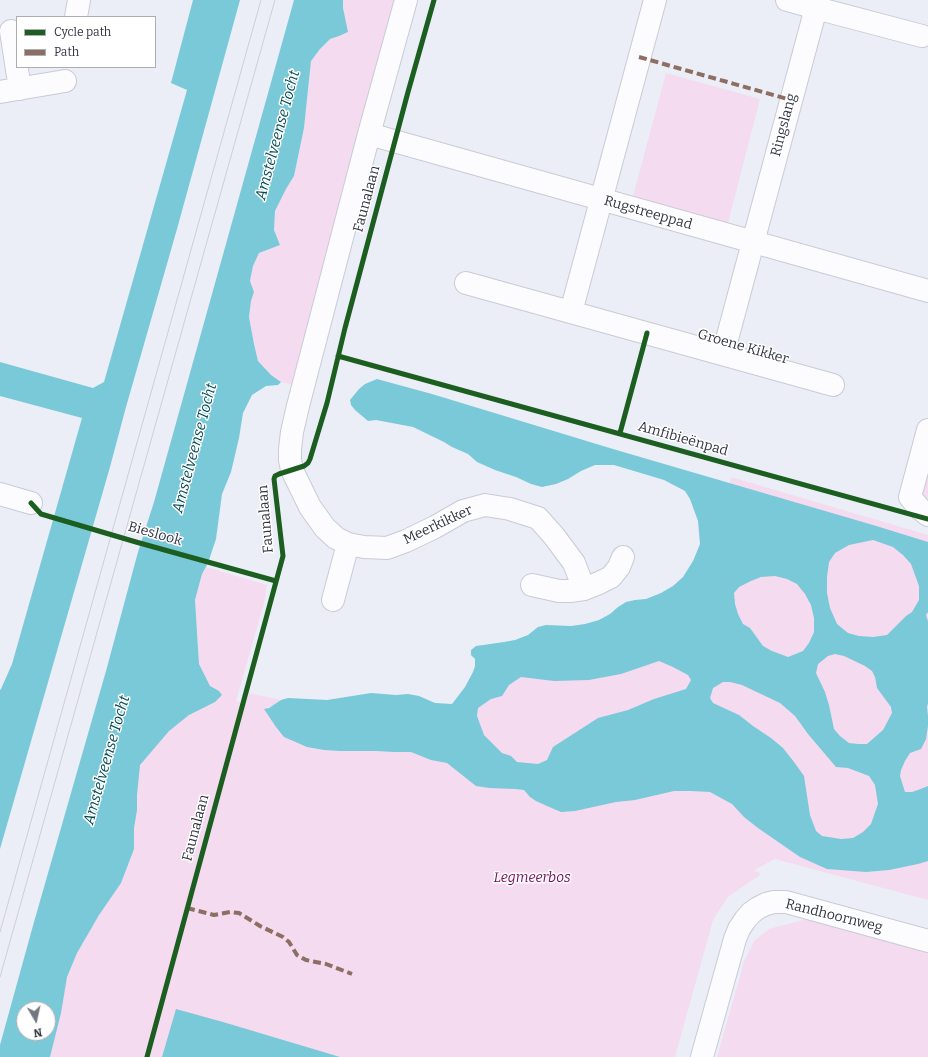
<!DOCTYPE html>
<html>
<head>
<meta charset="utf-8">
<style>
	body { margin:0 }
	#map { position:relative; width:928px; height:1057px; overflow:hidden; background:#ebeef7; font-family:Bitter,serif }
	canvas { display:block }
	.legend { position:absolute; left:16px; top:16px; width:140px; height:52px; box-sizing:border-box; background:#fff; border:1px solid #adaeb3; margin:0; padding:5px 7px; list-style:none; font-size:12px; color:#323541 }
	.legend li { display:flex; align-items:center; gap:8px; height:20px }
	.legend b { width:20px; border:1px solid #adaeb3 }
	.north { position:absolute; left:16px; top:1001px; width:40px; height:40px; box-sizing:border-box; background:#fff; border:1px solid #adaeb3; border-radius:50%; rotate:171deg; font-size:11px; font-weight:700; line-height:16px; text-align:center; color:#323541 }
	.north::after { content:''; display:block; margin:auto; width:14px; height:18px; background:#737681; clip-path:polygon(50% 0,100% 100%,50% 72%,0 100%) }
</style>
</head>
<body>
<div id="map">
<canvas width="928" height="1057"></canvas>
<ul class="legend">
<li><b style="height:5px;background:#1b5e20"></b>Cycle path</li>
<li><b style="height:5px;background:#8d6e63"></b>Path</li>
</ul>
<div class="north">N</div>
</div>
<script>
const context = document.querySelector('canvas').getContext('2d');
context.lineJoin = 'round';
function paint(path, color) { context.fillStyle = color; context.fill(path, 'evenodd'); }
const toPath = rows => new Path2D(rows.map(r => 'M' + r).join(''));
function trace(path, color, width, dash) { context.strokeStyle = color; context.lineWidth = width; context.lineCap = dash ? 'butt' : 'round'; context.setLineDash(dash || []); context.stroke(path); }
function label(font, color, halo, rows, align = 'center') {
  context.font = font + ' Bitter,serif'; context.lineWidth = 3; context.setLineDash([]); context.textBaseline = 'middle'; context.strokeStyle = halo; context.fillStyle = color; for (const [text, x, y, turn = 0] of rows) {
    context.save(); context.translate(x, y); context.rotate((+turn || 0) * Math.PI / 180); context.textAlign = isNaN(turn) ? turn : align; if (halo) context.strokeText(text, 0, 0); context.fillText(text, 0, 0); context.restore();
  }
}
paint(toPath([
	[343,0,407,0,303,387,281,382,271,375,258,361,254,344,249,316,251,301,254,292,250,281,253,266,259,253,280,245,274,230,275,211,286,189,294,176,304,128,311,61,320,49,330,39,339,36,347,32,343,8],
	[666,73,760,99,727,227,632,200],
	[928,455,928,499,924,500,917,494],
	[731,477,928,535,928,900,775,859,754,870,761,874,728,897,713,920,675,1057,13,1057,24,1033,48,1033,48,1009,118,671,219,691,210,687,199,664,195,600,202,574,206,567,267,585,264,603,236,701,246,704,249,693,281,700,274,705,266,708,428,731,547,637,665,613,711,570],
	[806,919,928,949,928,1057,717,1057,744,962,754,941,769,929]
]), '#f4dbef');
paint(toPath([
	[193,0,240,0,177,229,126,407,110,467,0,849,0,690,1,689,12,664,82,418,0,396,0,362,93,388,104,382,187,90,171,83],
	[294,0,343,0,343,8,348,32,339,36,330,39,320,49,311,61,304,128,294,176,286,189,275,211,274,230,280,245,259,253,253,266,250,281,254,292,251,301,249,317,254,344,258,361,271,375,281,382,278,385,266,386,252,395,243,413,239,438,231,472,222,494,216,539,208,563,202,574,195,600,199,664,210,686,219,691,222,695,215,702,189,715,169,731,140,765,137,795,137,810,134,828,134,849,121,883,99,915,77,953,67,977,61,1013,50,1057,0,1057,0,1045,34,922,106,671,138,552,154,502],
	[24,1009,48,1009,48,1033,24,1033],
	[377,379,432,394,613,449,873,525,928,542,928,612,926,615,928,621,928,703,927,707,928,716,928,726,926,739,921,749,910,753,905,761,901,770,900,776,905,792,912,792,918,790,928,786,928,861,918,864,889,870,866,872,827,869,800,857,758,828,744,817,732,804,710,792,691,791,674,791,635,800,616,802,575,811,561,812,547,806,536,801,530,797,524,790,515,789,489,788,476,786,447,763,431,760,411,752,393,752,377,751,340,751,324,750,307,747,284,737,276,727,264,709,269,708,281,700,288,698,327,700,371,693,396,695,408,694,419,696,435,703,452,704,465,687,473,672,475,666,475,659,471,655,471,650,476,646,504,642,515,640,528,635,538,627,546,625,571,626,585,624,599,620,610,614,618,607,626,602,635,600,646,599,661,593,673,586,683,577,693,561,700,544,698,521,690,499,685,491,664,480,614,465,595,465,581,471,568,479,556,484,542,487,531,484,516,477,495,470,477,462,468,454,452,447,444,442,413,427,376,420,368,421,355,410,351,405,350,400,359,389,365,384],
	[873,540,893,547,903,555,911,564,919,586,919,600,912,612,906,616,887,635,873,637,859,636,848,633,837,624,830,608,827,593,827,577,829,562,835,553,849,545],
	[775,576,787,579,797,584,805,594,811,605,814,618,814,632,809,643,803,651,788,657,772,651,763,646,750,628,743,624,738,614,735,604,734,593,739,587,751,581,761,577],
	[835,654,844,656,865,666,872,671,875,677,877,688,891,707,892,713,883,730,867,744,858,744,849,743,840,736,834,729,829,705,825,692,816,673,818,664,828,656],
	[659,661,673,667,688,675,691,680,686,689,654,699,628,710,598,718,553,747,547,760,538,764,517,762,511,756,502,753,484,735,477,716,478,708,491,699,502,696,509,685,521,677,554,681,589,680,621,674],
	[723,682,730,682,742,685,780,703,795,716,808,734,836,767,848,768,869,776,875,785,878,804,871,824,863,832,853,838,841,839,822,836,816,831,810,815,804,776,794,762,783,748,771,738,753,726,739,715,713,703,710,698,713,688],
	[176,1009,223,1022,340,1057,162,1057]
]), '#7ac9d8');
const minor = toPath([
	[406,0,369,134,298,406,292,432,290,449,290,460,292,470,310,507,325,528,336,538,348,544,364,547,387,548,406,541,435,527,463,511,485,505,510,509,538,518,554,536,574,563,584,589],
	[816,8,922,36],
	[76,17,79,0],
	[11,31,20,89],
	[0,92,65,81],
	[369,134,928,291],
	[466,283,833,385],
	[571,312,655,0],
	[723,354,816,8,787,0],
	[928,430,910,497,919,508,928,515],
	[0,494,31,503],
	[532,585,559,591,570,591,584,589,599,583,611,577,619,567,623,557],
	[333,600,348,544],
	[702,1057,735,939,739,929,745,920,751,913,758,908,766,904,774,902,786,902,928,941]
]);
trace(minor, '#c8cbd6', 24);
trace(minor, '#fcfcfe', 22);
trace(toPath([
	[0,932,261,0],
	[0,977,275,0]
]), '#cecfd2', 1);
trace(toPath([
	[639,57,791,100],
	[187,908,214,915,230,912,239,913,260,926,283,937,289,942,297,955,306,960,326,964,352,974]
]), '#8d6e63', 4, [8, 4]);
trace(toPath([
	[338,356,928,519],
	[620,433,647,333],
	[31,503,41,514,136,542,276,581],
	[147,1057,283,556,274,479,275,476,279,474,304,466,308,463,310,459,327,403,345,328,408,92,434,0]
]), '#1b5e20', 5);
label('14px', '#323541', '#fff', [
	["Ringslang",784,125,-75],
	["Faunalaan",367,199,-75],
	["Rugstreeppad",648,213,16],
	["Groene Kikker",743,347,16],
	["Amfibieënpad",683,439,16],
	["Faunalaan",266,519,-95],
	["Meerkikker",438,525,-25],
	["Bieslook",155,534,16],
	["Faunalaan",196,828,-75],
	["Randhoornweg",834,916,14]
]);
label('italic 14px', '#760d5d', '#fff', [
	["Legmeerbos",532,878]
]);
label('italic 15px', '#014851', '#fff', [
	["Amstelveense Tocht",278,135,-75],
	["Amstelveense Tocht",195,448,-75],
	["Amstelveense Tocht",107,760,-74]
]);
</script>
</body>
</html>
